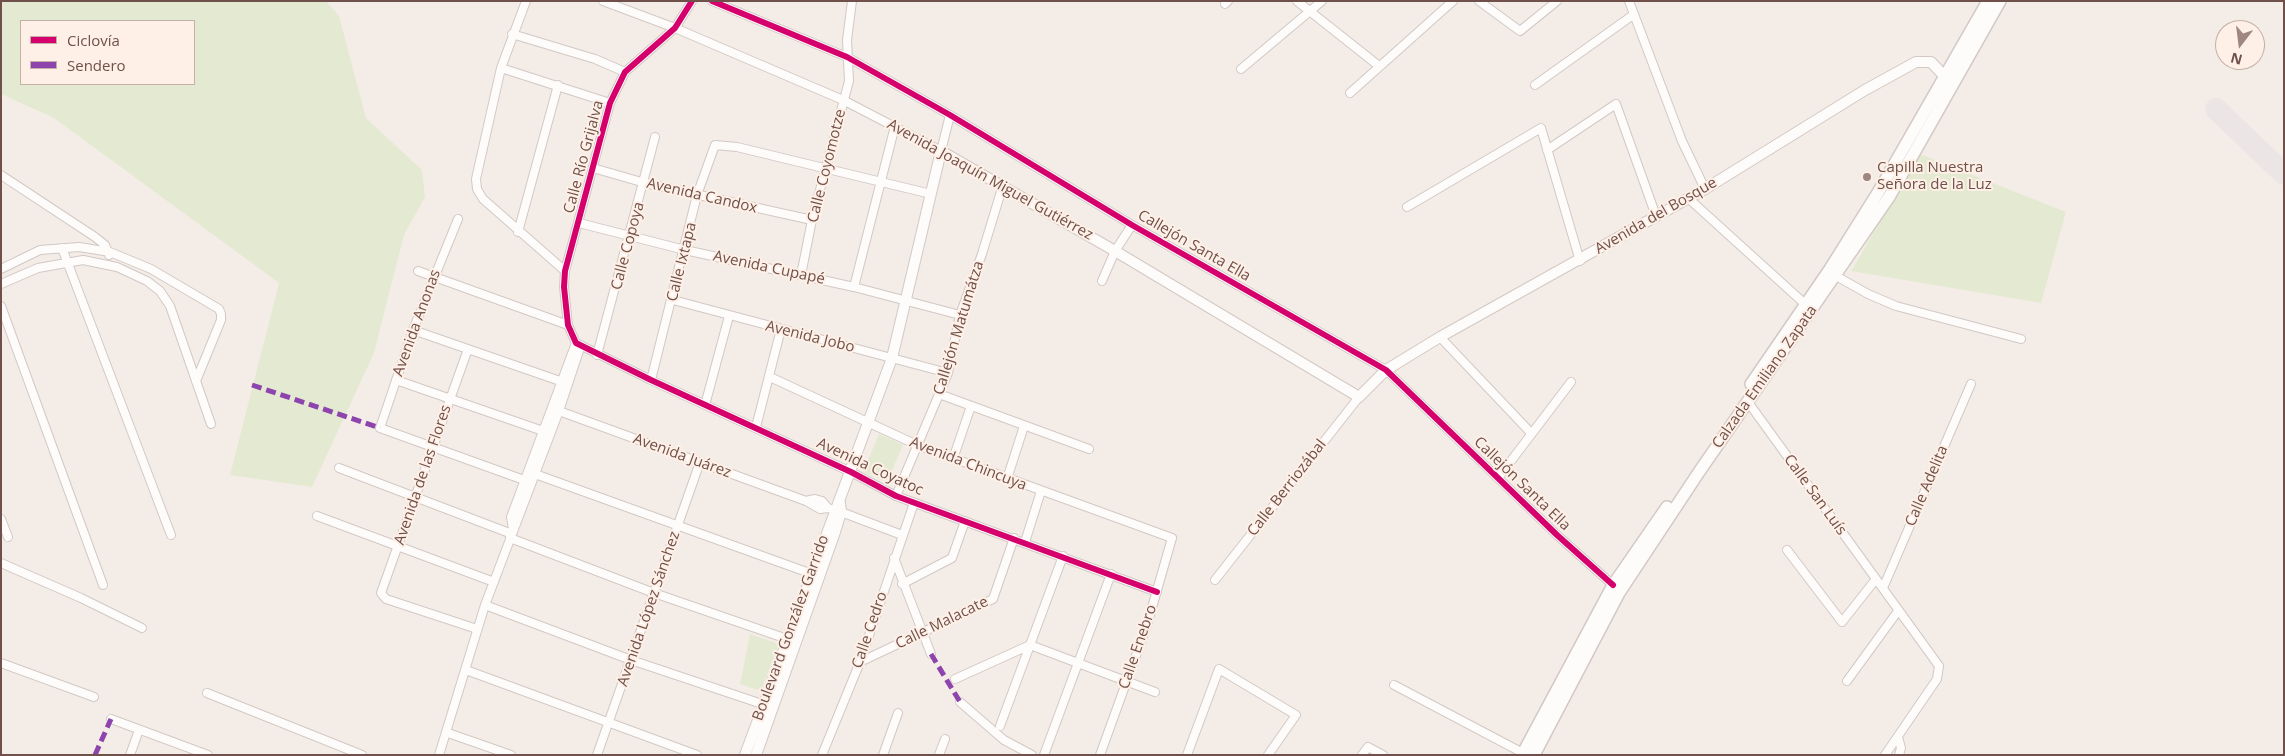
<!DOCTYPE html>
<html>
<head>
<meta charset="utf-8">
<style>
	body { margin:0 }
	#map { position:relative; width:2285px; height:756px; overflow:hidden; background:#f4ede7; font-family:"Open Sans",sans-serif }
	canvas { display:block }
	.frame { position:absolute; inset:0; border:2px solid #70504a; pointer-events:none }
	.legend { position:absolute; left:20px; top:20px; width:175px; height:65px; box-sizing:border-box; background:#fef0e6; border:1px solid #c5b0a8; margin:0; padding:6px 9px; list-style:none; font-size:15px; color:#70504a }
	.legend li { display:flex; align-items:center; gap:10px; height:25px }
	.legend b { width:25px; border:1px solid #c5b0a8 }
	.north { position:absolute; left:2215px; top:20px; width:50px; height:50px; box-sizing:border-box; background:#fef0e6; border:1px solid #c5b0a8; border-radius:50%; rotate:195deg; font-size:14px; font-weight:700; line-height:20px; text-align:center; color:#70504a }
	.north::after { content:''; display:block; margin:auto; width:18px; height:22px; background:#9e8781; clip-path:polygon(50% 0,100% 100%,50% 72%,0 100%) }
</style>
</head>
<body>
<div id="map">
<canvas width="2285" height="756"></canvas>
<div class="frame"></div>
<ul class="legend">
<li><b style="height:6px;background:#d6006c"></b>Ciclovía</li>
<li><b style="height:6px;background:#8e44ad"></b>Sendero</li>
</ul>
<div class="north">N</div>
</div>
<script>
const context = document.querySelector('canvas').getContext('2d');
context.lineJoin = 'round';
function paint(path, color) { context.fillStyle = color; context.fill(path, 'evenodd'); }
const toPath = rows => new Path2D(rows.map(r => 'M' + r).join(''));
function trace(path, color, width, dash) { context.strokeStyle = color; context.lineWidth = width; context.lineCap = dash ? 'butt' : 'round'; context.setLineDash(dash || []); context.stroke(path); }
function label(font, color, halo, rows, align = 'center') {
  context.font = font + ' "Open Sans",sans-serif'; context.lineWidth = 4; context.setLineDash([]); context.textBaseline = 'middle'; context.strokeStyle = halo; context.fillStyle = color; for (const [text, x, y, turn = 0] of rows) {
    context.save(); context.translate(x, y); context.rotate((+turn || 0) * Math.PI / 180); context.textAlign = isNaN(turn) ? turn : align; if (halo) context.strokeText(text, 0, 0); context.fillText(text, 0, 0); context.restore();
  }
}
paint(toPath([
	[1,1,326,1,339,16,366,118,422,170,425,197,404,235,374,353,312,487,230,475,279,283,54,118,1,94],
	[21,21,194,21,194,84,21,84],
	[1920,154,2066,212,2041,303,1851,271],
	[879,434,903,445,887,482,863,472],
	[750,634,779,644,761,691,740,684]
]), '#e4ead2');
trace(toPath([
	[2216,109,2284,174]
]), '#ebe6e5', 22);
const minor = toPath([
	[526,1,501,68,476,179,477,189,483,199,565,271],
	[603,1,675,28,843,100,941,151,950,115],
	[692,1,675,28,625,72,610,103,565,271,564,287,568,325,576,343,651,380,851,472,896,496,1157,592],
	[712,1,847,57,950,115,1132,225,1386,370,1557,535,1613,585],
	[1297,1,1379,66],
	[1479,1,1520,31,1557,1],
	[1629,1,1682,141,1705,189],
	[1225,4,1228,1],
	[512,34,595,59,625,72],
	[501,68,610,103],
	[1241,69,1322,1],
	[1535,85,1633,15],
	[1350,93,1453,1],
	[1547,150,1616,104,1656,216],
	[593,168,645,183,812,220],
	[1,175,95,237,105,245,109,255],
	[1688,198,1805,304],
	[1407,207,1541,128,1580,261],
	[458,219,413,330,380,428,524,480],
	[579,223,685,250,854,287,960,315],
	[518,232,558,85],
	[62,248,171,535],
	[1,269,40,250,79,247,110,252,151,269,219,309,221,314,221,320,196,381],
	[418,271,568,325],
	[801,275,812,220,849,81,847,40,852,1],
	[1836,276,1868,294,1896,306,2021,339],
	[1102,281,1115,251,1132,225],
	[1,284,38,268,83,260,117,267,147,281,160,291,170,306,211,424],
	[854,287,895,126],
	[673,300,948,373],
	[1,306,103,585],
	[413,330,560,381],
	[1440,337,1531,433],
	[468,349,381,593,386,599,477,629],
	[597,355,655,137],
	[770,377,917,445,1172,538,1147,625,1100,755],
	[396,380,543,431],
	[651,380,697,195,715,145,737,147,931,194],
	[939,394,1089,449],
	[1748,402,1939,666,1937,679,1885,755],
	[705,405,729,316],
	[559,411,806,501,820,509,828,508,841,512,902,535],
	[756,427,781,329],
	[953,459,971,406],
	[339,468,512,534],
	[535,474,815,575],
	[1498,478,1571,382],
	[1007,479,1024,426],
	[896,496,948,373,960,315,982,254,1003,185],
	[806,501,815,499,822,501,828,508],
	[317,516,494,582],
	[1,519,8,537],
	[513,529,511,517,576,343],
	[510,538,654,593,793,641],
	[1025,542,1041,491],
	[1787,550,1842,622,1876,579],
	[894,558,931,654],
	[1,563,81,598,142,628],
	[1215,580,1359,397],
	[902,584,952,558,965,521],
	[1883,588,1971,384],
	[485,605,631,660,768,706],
	[860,662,993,599,1014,538],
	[1,663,94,697],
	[466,670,697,755],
	[955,679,1030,645,1155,692],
	[1847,681,1898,611],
	[1394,685,1523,753],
	[207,693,362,755],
	[960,702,1004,740,1032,755],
	[111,719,208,755],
	[1000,726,1063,556],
	[448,733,511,755],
	[1898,737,1901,748,1899,755],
	[130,755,139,730],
	[439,755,485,605,559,411,581,345],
	[597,755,700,462],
	[822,755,860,662,914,503],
	[883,755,898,713],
	[939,755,945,739],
	[1044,755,1111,574],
	[1187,755,1219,669,1296,715,1268,755],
	[1362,755,1368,747,1383,755]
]);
const tertiary = toPath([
	[745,755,892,358,941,151,1115,251,1359,397,1386,370,1440,337,1705,189,1865,90,1916,62,1931,62,1949,81],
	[756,755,835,532,841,512,840,503]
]);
const secondary = toPath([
	[1751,384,1830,269,1879,191,1988,1],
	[1522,755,1613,585,1667,507],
	[1534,755,1619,593,1699,472,1889,197,2000,1]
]);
trace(minor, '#d2c8c4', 10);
trace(tertiary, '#d2c8c4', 12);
trace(secondary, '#d3c8c4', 14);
trace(minor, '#fdfcfb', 8);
trace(tertiary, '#fdfcfb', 10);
trace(secondary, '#fdfcfb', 11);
trace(toPath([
	[252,385,380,428],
	[931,654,960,702],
	[95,755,111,719]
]), '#8e44ad', 5, [10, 5]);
trace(toPath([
	[692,1,675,28,625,72,610,103,565,271,564,287,568,325,576,343,651,380,851,472,896,496,1157,592],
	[712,1,847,57,950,115,1132,225,1386,370,1557,535,1613,585]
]), '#d6006c', 6);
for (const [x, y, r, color] of [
	[1867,177,5,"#9e8781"]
]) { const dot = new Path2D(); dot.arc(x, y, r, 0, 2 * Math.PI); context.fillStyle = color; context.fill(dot); trace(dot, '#fef0e6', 2); }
label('15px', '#70504a', '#fef0e6', [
	["Calle Río Grijalva",584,157,-75],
	["Calle Coyomotze",827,166,-76],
	["Avenida Joaquín Miguel Gutiérrez",990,180,29],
	["Avenida Candox",702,196,13],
	["Avenida del Bosque",1656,216,-30],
	["Calle Copoya",628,246,-75],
	["Callejón Santa Ella",1194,246,30],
	["Calle Ixtapa",682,262,-76],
	["Avenida Cupapé",769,268,12],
	["Avenida Anonas",417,323,-70],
	["Callejón Matumátza",959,328,-73],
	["Avenida Jobo",810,337,14],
	["Calzada Emiliano Zapata",1765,377,-55],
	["Avenida Juárez",682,456,20],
	["Avenida Chincuya",968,464,21],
	["Avenida Coyatoc",870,467,25],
	["Avenida de las Flores",423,475,-71],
	["Callejón Santa Ella",1522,484,44],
	["Calle Adelita",1927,486,-67],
	["Calle Berriozábal",1287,488,-52],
	["Calle San Luís",1815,495,54],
	["Avenida López Sánchez",649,609,-71],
	["Calle Malacate",942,623,-26],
	["Boulevard González Garrido",791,628,-70],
	["Calle Cedro",870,630,-71],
	["Calle Enebro",1138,647,-71]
]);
label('15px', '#70504a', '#fef0e6', [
	["Capilla Nuestra",1877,168],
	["Señora de la Luz",1877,185]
], 'left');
</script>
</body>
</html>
